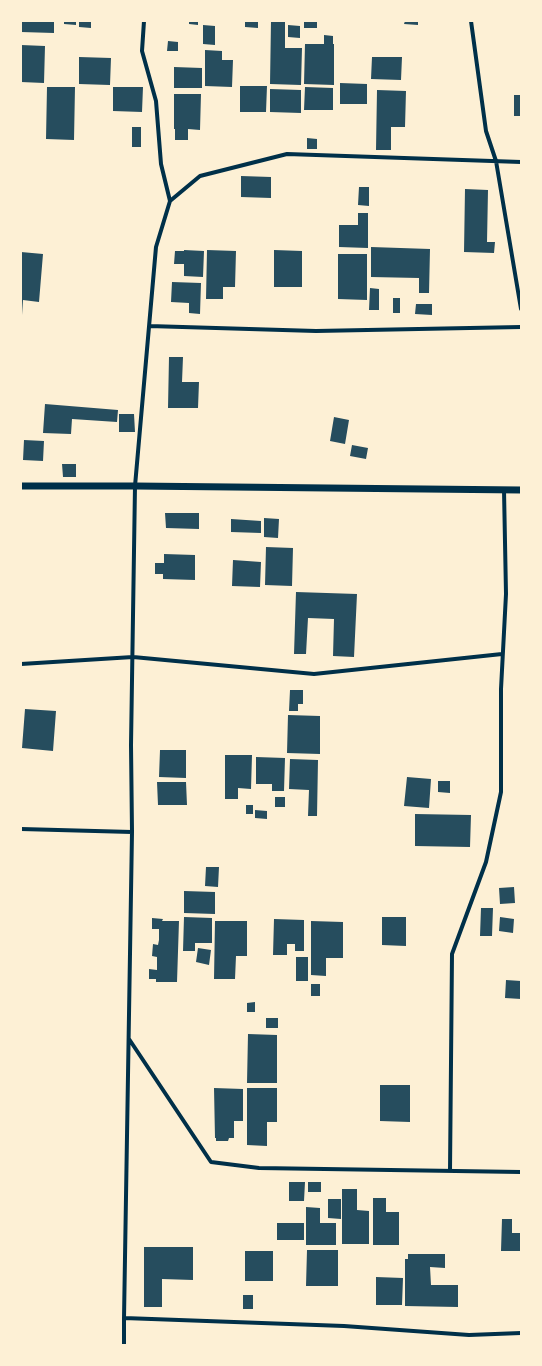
<!DOCTYPE html>
<html>
<head>
<meta charset="utf-8">
<style>
	body { margin:0 }
	#map { position:relative; width:542px; height:1366px; overflow:hidden; background:#fdf0d5; font-family:"Nunito Sans",sans-serif }
	canvas { display:block }
	.frame { position:absolute; inset:0; border:22px solid #fdf0d5; pointer-events:none }
</style>
</head>
<body>
<div id="map">
<canvas width="542" height="1366"></canvas>
<div class="frame"></div>
</div>
<script>
const context = document.querySelector('canvas').getContext('2d');
context.lineJoin = 'round';
function paint(path, color) { context.fillStyle = color; context.fill(path, 'evenodd'); }
const toPath = rows => new Path2D(rows.map(r => 'M' + r).join(''));
function trace(path, color, width, dash) { context.strokeStyle = color; context.lineWidth = width; context.lineCap = dash ? 'butt' : 'round'; context.setLineDash(dash || []); context.stroke(path); }
paint(toPath([
	[21,21,54,21,54,33,21,32],
	[64,21,76,21,76,25,64,24],
	[79,21,91,21,91,28,79,27],
	[189,21,198,21,198,25,189,24],
	[245,21,258,21,258,28,245,27],
	[271,21,285,21,285,48,302,48,301,85,270,84],
	[304,21,317,21,317,28,304,28],
	[405,21,418,21,418,25,404,24],
	[203,25,215,26,215,45,203,44],
	[288,25,300,26,300,38,288,37],
	[324,35,333,36,333,44,334,44,334,85,304,84,305,44,324,44],
	[168,41,178,42,178,51,167,51],
	[21,45,45,46,44,83,21,82],
	[205,50,222,51,222,60,233,60,232,87,205,86],
	[79,57,111,58,110,85,79,84],
	[372,57,402,57,401,80,371,79],
	[174,67,202,68,202,88,174,88],
	[340,83,367,84,367,104,340,104],
	[240,86,267,86,266,112,240,112],
	[47,87,75,87,74,140,46,139],
	[113,87,143,87,142,112,113,111],
	[305,87,333,88,333,110,304,110],
	[270,89,301,90,301,113,270,112],
	[377,90,406,91,405,127,391,127,391,150,376,150],
	[174,94,201,94,200,130,188,129,188,140,175,140,175,129,174,129],
	[514,95,521,95,521,116,514,116],
	[132,127,141,127,141,147,132,147],
	[307,138,317,139,317,149,307,149],
	[241,176,271,177,271,198,241,197],
	[359,187,369,187,369,206,358,205],
	[465,189,488,190,487,242,495,242,494,253,464,252],
	[358,213,368,213,368,248,339,247,339,225,358,225],
	[371,247,430,249,429,293,419,293,419,278,371,277],
	[184,250,204,251,203,277,184,276,184,264,174,264,175,251,184,251],
	[207,250,236,251,235,287,223,287,223,299,206,299],
	[274,250,302,251,302,287,274,287],
	[21,252,43,254,39,302,23,300,22,315,21,315],
	[338,254,367,254,367,300,338,299],
	[172,282,201,283,200,314,189,313,189,303,171,302],
	[370,288,379,289,379,310,369,310],
	[393,298,400,298,400,313,393,313],
	[416,304,432,304,432,315,415,314],
	[169,357,183,357,182,382,199,382,198,408,168,408],
	[45,404,118,410,117,422,72,419,71,434,43,433],
	[119,414,134,414,135,432,119,432],
	[334,417,349,420,345,444,330,441],
	[24,440,44,441,43,461,23,460],
	[352,445,368,448,366,459,350,456],
	[62,464,76,464,76,477,63,477],
	[165,513,199,513,199,529,166,528],
	[264,518,279,519,278,538,264,537],
	[231,519,261,521,261,533,231,532],
	[266,547,293,548,292,586,265,585],
	[164,554,195,555,195,580,163,579,163,574,155,574,155,563,164,563],
	[233,560,261,562,260,587,232,586],
	[296,592,357,594,354,657,333,656,334,619,308,618,306,654,294,654],
	[290,690,303,690,303,704,298,704,298,711,289,711],
	[25,709,56,711,53,751,22,748],
	[288,715,320,716,320,754,287,753],
	[160,750,186,750,186,778,159,777],
	[225,755,252,755,251,789,238,788,238,799,225,799],
	[256,757,285,758,284,791,272,791,272,784,256,784],
	[290,759,318,760,317,816,308,816,309,790,289,789],
	[407,777,431,779,429,808,404,806],
	[438,781,450,781,450,793,438,792],
	[157,782,186,782,187,805,158,805],
	[275,797,285,797,285,807,275,807],
	[246,805,253,805,253,814,246,814],
	[255,810,267,811,267,819,255,818],
	[415,814,471,815,470,847,415,846],
	[206,867,219,867,218,887,205,886],
	[514,887,515,903,500,904,499,888],
	[184,891,215,892,215,914,184,913],
	[481,908,493,908,492,936,480,936],
	[184,917,212,918,212,943,195,943,195,951,183,951],
	[382,917,406,917,406,946,382,945],
	[500,917,514,919,513,933,499,931],
	[152,918,163,919,162,921,179,921,177,982,156,982,156,979,149,979,149,969,157,970,157,957,152,956,153,944,158,945,159,940,159,929,152,929],
	[274,919,304,920,304,951,295,951,295,944,287,944,287,955,273,955],
	[215,921,247,921,247,956,236,956,235,979,214,979],
	[311,921,343,922,343,958,326,958,326,976,311,975],
	[198,948,211,950,209,965,196,962],
	[296,957,308,957,308,981,296,981],
	[506,980,521,981,521,999,505,998],
	[311,984,320,984,320,996,311,996],
	[255,1002,255,1012,247,1012,247,1003],
	[266,1018,278,1018,278,1028,266,1028],
	[248,1034,277,1035,277,1083,247,1083],
	[380,1085,410,1085,410,1122,380,1121],
	[214,1088,243,1089,243,1121,234,1121,234,1138,229,1138,228,1141,216,1141,216,1138,215,1138],
	[247,1088,277,1088,277,1122,267,1122,267,1146,247,1145],
	[289,1182,305,1182,304,1201,289,1201],
	[308,1182,321,1182,321,1192,308,1192],
	[342,1189,357,1189,357,1210,369,1211,369,1244,342,1244],
	[373,1198,386,1198,386,1212,399,1212,399,1245,373,1245],
	[328,1199,341,1199,341,1219,328,1218],
	[306,1207,320,1208,320,1223,336,1223,336,1245,306,1245],
	[502,1219,512,1219,512,1233,521,1233,521,1251,501,1251],
	[277,1223,304,1223,304,1240,277,1240],
	[144,1247,193,1247,193,1280,162,1279,162,1307,144,1307],
	[307,1250,338,1250,338,1286,306,1286],
	[245,1251,273,1251,273,1281,245,1281],
	[408,1254,445,1254,445,1268,430,1267,431,1285,458,1285,458,1307,405,1306,405,1259,408,1259],
	[376,1277,403,1278,402,1305,376,1305],
	[243,1295,253,1295,253,1309,243,1309]
]), '#264d5e');
trace(toPath([
	[144,21,142,51,156,101,161,164,170,201],
	[471,21,486,131,496,161,521,309],
	[149,326,316,331,521,327],
	[21,664,133,657,314,674,502,654],
	[21,829,132,832],
	[129,1039,211,1162,259,1168,521,1172],
	[450,1171,452,954,486,862,501,792,501,689,506,594,504,490],
	[124,1318,344,1326,469,1335,521,1333],
	[124,1345,124,1318,132,832,131,745,135,486,156,247,170,201,200,176,287,154,521,162]
]), '#003049', 4);
trace(toPath([
	[21,486,135,486,521,490]
]), '#003049', 7);
</script>
</body>
</html>
